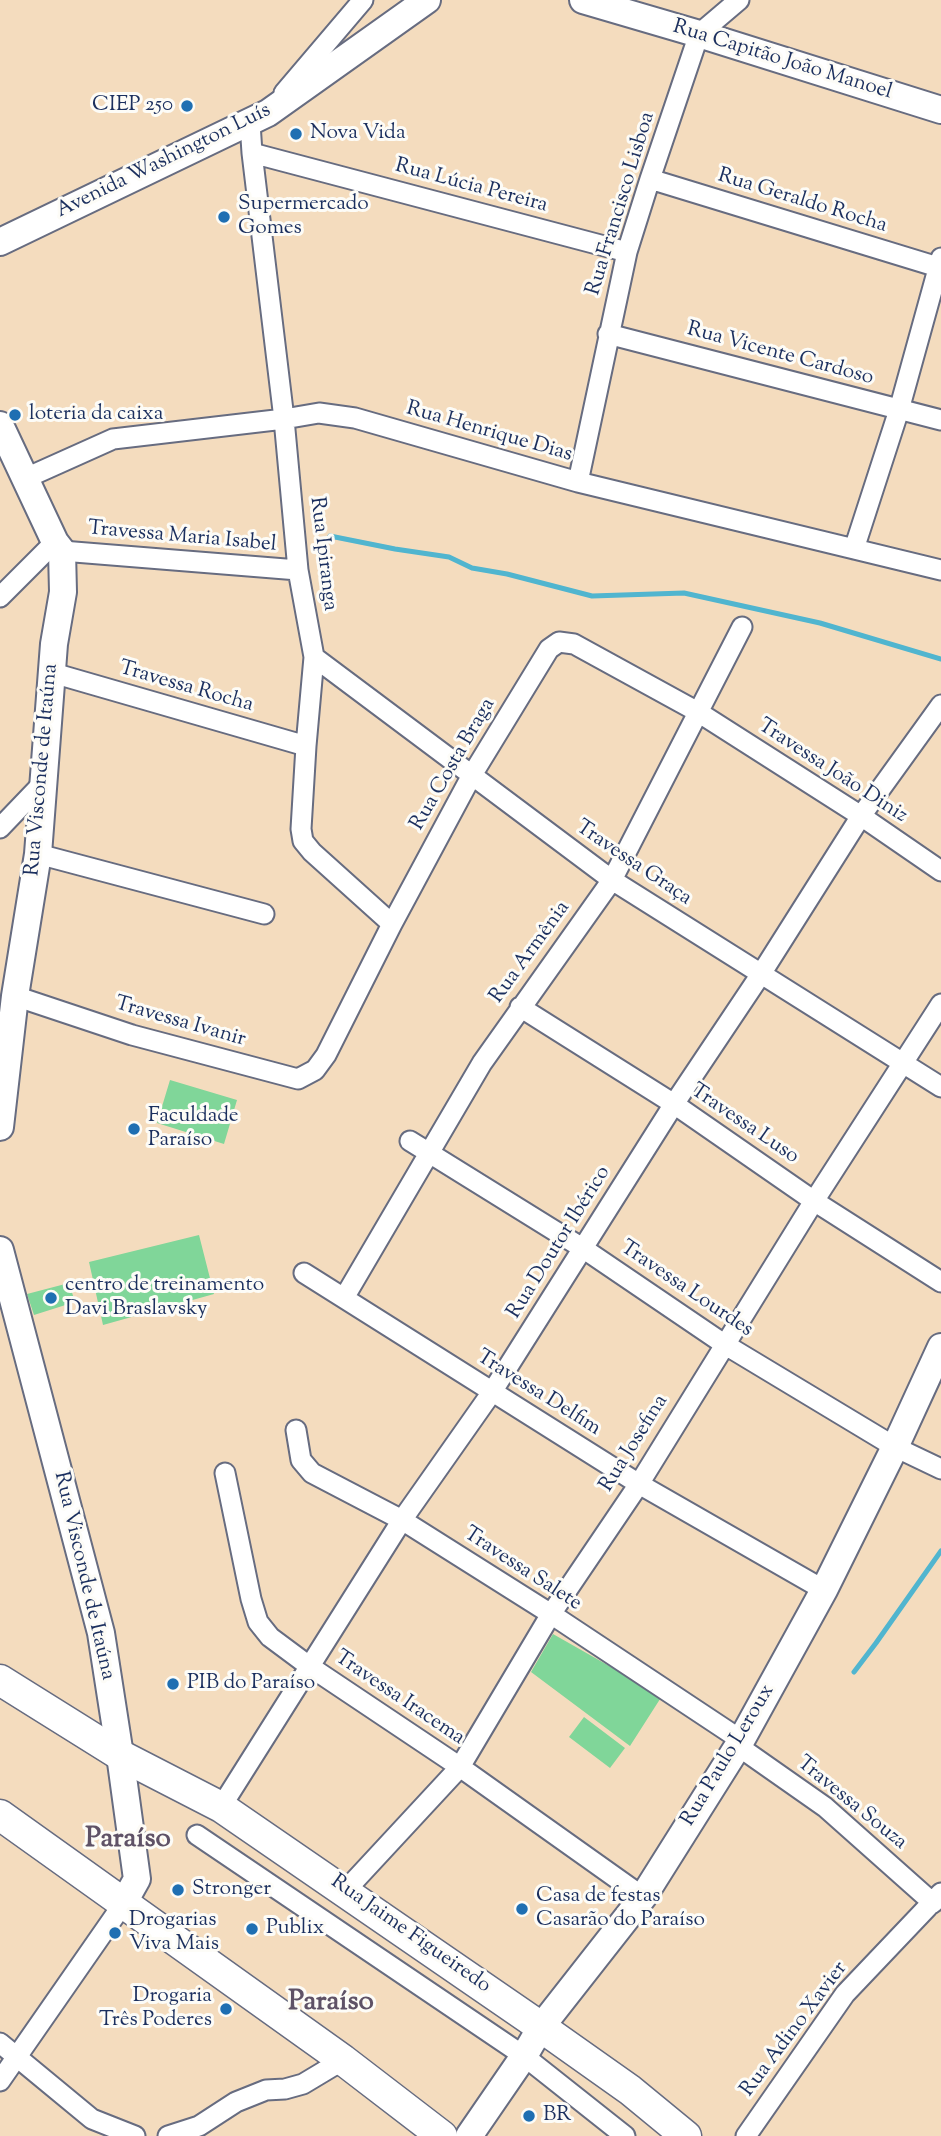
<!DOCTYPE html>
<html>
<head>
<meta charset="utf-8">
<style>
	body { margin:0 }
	canvas { display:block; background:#f4dcbe }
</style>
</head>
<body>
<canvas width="941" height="2136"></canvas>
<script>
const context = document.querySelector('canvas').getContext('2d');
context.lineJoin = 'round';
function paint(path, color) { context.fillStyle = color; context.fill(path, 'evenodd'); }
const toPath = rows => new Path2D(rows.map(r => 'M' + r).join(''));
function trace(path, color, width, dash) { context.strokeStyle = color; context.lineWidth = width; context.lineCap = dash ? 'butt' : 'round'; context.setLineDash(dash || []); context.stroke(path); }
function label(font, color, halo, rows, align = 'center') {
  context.font = font + ' "Sorts Mill Goudy",serif'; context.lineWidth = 6; context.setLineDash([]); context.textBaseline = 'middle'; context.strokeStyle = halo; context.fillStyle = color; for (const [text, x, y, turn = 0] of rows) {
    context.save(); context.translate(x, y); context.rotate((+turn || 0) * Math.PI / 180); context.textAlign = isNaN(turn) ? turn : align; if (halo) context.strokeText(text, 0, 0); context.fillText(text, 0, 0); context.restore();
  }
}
paint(toPath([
	[170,1080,237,1100,224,1144,157,1123],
	[199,1235,214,1294,103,1325,89,1262],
	[69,1283,75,1302,34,1315,27,1294],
	[553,1634,662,1696,630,1746,531,1672],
	[584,1717,625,1748,610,1768,569,1737]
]), '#80d699');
trace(toPath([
	[330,536,395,549,449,557,472,568,507,574,592,596,684,593,820,623,941,659],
	[854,1672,876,1643,941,1551]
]), '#50b5cf', 5);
const street = toPath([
	[284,93,363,0],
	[250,123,252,153,627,252],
	[252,153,284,419,298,570,314,657,306,746,301,829,303,841,312,852,392,924],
	[650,179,941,268],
	[608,334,941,420],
	[26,478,113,439,284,419,319,413,355,418,578,482,941,570],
	[578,482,627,252,650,179,699,34,739,0],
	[854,549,899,410,941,258],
	[62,551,298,570],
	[0,597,55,542],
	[314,657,612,880,941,1087],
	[53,673,306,746],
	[0,828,44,782],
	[38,854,264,914],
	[15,996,132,1035,298,1079,315,1070,326,1055,392,924,472,775,549,649,559,642,574,644,698,712,861,816,941,871],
	[520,1007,674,1104,814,1201,941,1282],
	[410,1141,584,1249,724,1344,895,1447,941,1469],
	[304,1273,639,1484,824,1590],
	[344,1298,482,1063,612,880,742,627],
	[296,1430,301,1460,312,1473,402,1520,551,1614,741,1740],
	[225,1473,251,1599,258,1622,270,1637,309,1666,460,1767,643,1897],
	[738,1746,825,1807,933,1903],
	[221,1807,402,1520,492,1392,674,1104,761,974,861,816,941,705],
	[197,1835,524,2056,625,2136],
	[345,1891,460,1767,551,1614,639,1484,814,1201,941,1004],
	[0,2043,92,2119,135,2136],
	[0,2081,123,1904],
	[168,2136,199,2126,236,2102,266,2090,285,2089,303,2084,343,2060],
	[746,2136,845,1994,941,1893]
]);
const secondary = toPath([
	[583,0,699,34,941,110],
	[0,242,268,113,427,0],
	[0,425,55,542,62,551,63,592,54,644,38,854,15,996,0,1127],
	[0,1250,101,1633,120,1755,137,1879,123,1904],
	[469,2136,524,2056,541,2027,643,1897,738,1746,824,1590,895,1447,941,1347]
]);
const primary = toPath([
	[0,1680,120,1755,221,1807,541,2027,630,2090,686,2136],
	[0,1815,343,2060,442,2136]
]);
trace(street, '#676c80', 23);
trace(secondary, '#676c80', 30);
trace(primary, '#676c80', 33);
trace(street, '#fff', 19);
trace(secondary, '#fff', 26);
trace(primary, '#fff', 30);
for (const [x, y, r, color] of [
	[187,106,7,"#1f6fb2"],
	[296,134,7,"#1f6fb2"],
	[224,217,7,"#1f6fb2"],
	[15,415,7,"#1f6fb2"],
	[134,1129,7,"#1f6fb2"],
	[51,1298,7,"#1f6fb2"],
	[173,1684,7,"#1f6fb2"],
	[178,1890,7,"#1f6fb2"],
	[522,1909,7,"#1f6fb2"],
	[252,1929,7,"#1f6fb2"],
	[115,1933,7,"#1f6fb2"],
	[226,2009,7,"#1f6fb2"],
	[529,2116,7,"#1f6fb2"]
]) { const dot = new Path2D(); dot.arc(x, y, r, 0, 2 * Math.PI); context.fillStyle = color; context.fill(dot); trace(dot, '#fdfcf7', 2.5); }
label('21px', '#1b2f5e', '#fdfcf7', [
	["Rua Capitão João Manoel",782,61,17],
	["Avenida Washington Luís",164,162,-26],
	["Rua Lúcia Pereira",471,187,15],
	["Rua Geraldo Rocha",802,202,17],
	["Rua Francisco Lisboa",622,204,-73],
	["Rua Vicente Cardoso",780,355,15],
	["Rua Henrique Dias",489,433,16],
	["Travessa Maria Isabel",182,538,5],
	["Rua Ipiranga",322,554,83],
	["Travessa Rocha",186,688,16],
	["Rua Costa Braga",454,765,-60],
	["Rua Visconde de Itaúna",43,770,-85],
	["Travessa João Diniz",832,772,33],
	["Travessa Graça",633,864,34],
	["Rua Armênia",531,953,-54],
	["Travessa Ivanir",180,1023,16],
	["Travessa Luso",744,1125,34],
	["Rua Doutor Ibérico",560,1243,-58],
	["Travessa Lourdes",686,1290,34],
	["Travessa Delfim",538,1394,32],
	["Rua Josefina",635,1444,-58],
	["Travessa Salete",522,1570,33],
	["Rua Visconde de Itaúna",83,1576,77],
	["Travessa Iracema",399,1699,34],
	["Rua Paulo Leroux",729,1756,-59],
	["Travessa Souza",851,1804,39],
	["Rua Jaime Figueiredo",410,1935,35],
	["Rua Adino Xavier",795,2030,-53]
]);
label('21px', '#1b2f5e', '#fdfcf7', [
	["CIEP 250",173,106,"right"],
	["Nova Vida",310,134],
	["Supermercado",238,205],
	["Gomes",238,229],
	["loteria da caixa",29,415],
	["Faculdade",148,1117],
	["Paraíso",148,1141],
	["centro de treinamento",65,1286],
	["Davi Braslavsky",65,1310],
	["PIB do Paraíso",187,1684],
	["Stronger",192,1890],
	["Casa de festas",536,1897],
	["Casarão do Paraíso",536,1921],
	["Drogarias",129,1921],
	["Viva Mais",129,1945],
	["Publix",266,1929],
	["Drogaria",212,1997,"right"],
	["Três Poderes",212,2021,"right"],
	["BR",543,2116]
], 'left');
label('bold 28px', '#5f5266', '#fdfcf7', [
	["Paraíso",128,1841],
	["Paraíso",331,2004]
]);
</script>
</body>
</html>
